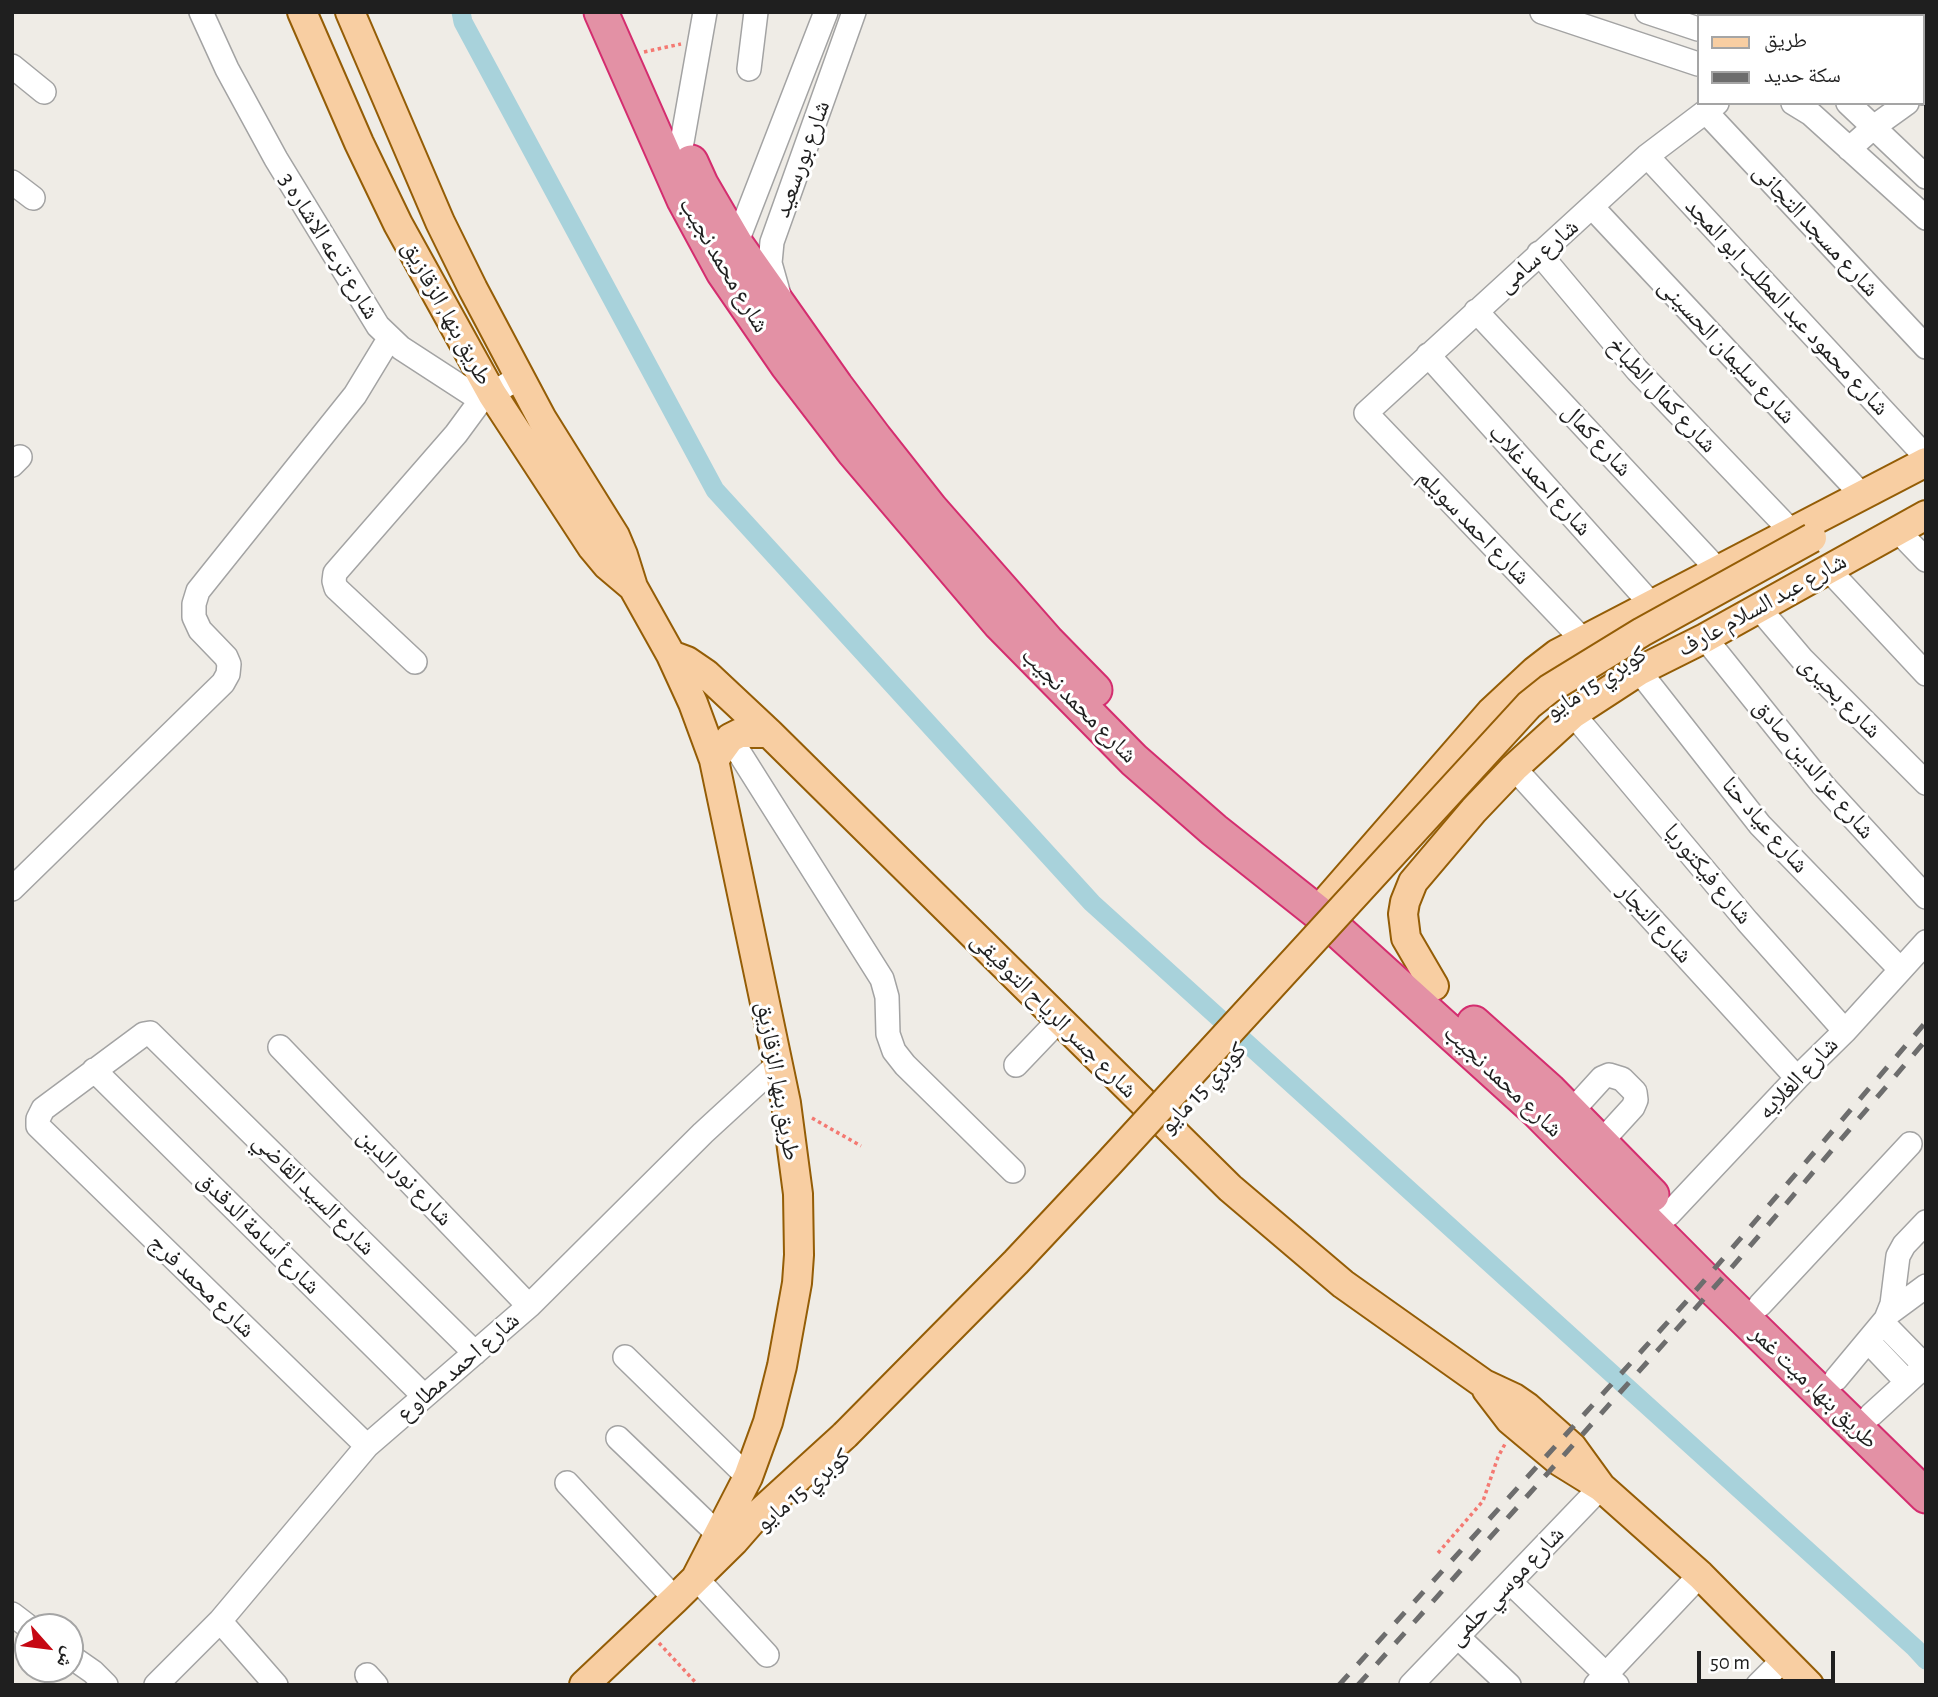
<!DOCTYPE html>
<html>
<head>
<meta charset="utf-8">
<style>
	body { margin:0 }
	#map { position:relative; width:1938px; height:1697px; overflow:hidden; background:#efece6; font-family:"Alegreya Sans","Noto Naskh Arabic",sans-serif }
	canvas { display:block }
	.frame { position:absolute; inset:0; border:14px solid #1f1f1f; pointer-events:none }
	.legend { position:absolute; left:1697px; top:14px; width:228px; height:91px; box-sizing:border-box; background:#fff; border:2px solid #a5a5a5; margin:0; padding:9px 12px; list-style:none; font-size:21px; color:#1f1f1f }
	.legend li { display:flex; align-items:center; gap:14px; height:35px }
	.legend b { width:35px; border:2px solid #a5a5a5 }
	.north { position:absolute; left:14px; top:1613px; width:70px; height:70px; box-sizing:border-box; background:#fff; border:2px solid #a5a5a5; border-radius:50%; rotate:118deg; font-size:19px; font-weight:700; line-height:28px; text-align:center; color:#1f1f1f }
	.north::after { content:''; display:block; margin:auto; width:24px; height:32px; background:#c60813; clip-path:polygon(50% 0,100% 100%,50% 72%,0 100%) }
	.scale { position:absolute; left:1697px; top:1651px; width:138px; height:32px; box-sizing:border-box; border:4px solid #1f1f1f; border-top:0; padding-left:9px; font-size:21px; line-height:24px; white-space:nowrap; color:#1f1f1f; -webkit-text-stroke:5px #fff; paint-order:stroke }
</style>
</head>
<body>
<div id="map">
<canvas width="1938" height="1697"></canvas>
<div class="frame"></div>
<ul class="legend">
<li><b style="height:9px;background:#f8cea2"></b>طريق</li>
<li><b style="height:9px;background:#6d6d6d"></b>سكة حديد</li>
</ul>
<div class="north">ش</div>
<div class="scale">50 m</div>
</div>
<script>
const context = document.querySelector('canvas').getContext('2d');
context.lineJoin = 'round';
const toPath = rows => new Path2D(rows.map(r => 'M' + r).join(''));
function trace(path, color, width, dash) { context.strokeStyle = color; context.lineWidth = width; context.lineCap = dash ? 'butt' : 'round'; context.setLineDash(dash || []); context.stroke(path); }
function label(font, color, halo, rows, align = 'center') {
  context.font = font + ' "Alegreya Sans","Noto Naskh Arabic",sans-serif'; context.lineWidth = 6; context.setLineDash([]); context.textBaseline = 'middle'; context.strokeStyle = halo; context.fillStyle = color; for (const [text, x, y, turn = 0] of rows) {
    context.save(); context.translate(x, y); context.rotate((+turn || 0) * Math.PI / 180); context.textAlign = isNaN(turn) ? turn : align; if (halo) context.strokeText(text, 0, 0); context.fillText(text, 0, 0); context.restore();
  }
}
trace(toPath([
	[461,12,463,22,715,490,1092,903,1915,1648,1926,1660]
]), '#a8d2db', 19);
const minor = toPath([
	[201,12,227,69,276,159,378,326,401,348,481,400,520,377],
	[1542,12,1698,64],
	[1647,12,1698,29],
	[1821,16,1823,12],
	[1922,18,1926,23],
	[12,66,44,92],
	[749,69,756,12],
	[1922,93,1926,90],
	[1793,103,1811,114,1926,218],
	[1848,103,1926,177],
	[1706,112,1926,347],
	[682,142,705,12],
	[1849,149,1875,126,1907,103],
	[1647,156,1926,457],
	[12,182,33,198],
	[1593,208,1861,494],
	[736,244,826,12],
	[1539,253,1637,370,1791,531],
	[779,295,770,263,772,242,854,12],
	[1476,311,1717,569],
	[1428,355,1651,604],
	[12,465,20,457],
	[1898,531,1926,560],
	[1827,568,1926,674],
	[1758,607,1802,659,1926,783],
	[1705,638,1823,785,1926,897],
	[1582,639,1366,413,1647,156,1717,103],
	[415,662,336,588,334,581,335,573,456,434,481,400],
	[1639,671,1760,825,1900,969],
	[1573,714,1747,921,1845,1031],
	[730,738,882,979,887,997,888,1034,894,1051,905,1065,1013,1171],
	[1514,768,1797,1078],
	[12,889,223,683,228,674,229,664,226,657,200,630,194,617,194,604,198,591,355,395,389,339],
	[280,1047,529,1306],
	[1016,1065,1059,1020],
	[94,1070,424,1396],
	[1571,1112,1602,1078,1609,1075,1622,1079,1635,1092,1636,1100,1633,1107,1601,1142],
	[1669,1214,1797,1078,1845,1031,1926,942],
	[1760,1305,1910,1144],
	[1888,1314,1926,1286],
	[1883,1323,1925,1366],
	[1868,1341,1907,1382],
	[625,1357,748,1477],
	[1836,1379,1886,1319,1892,1304,1898,1256,1904,1245,1926,1222],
	[1871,1415,1926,1365],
	[618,1438,719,1535],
	[367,1446,38,1126,38,1119,43,1109,144,1034,150,1033,475,1353],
	[567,1483,675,1599],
	[696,1578,767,1655],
	[1510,1582,1617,1685],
	[12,1614,29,1627],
	[220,1621,276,1685],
	[1458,1637,1509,1685],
	[70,1656,93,1672,106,1685],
	[367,1675,376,1685],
	[156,1685,220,1621,367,1446,529,1306,703,1133,777,1065],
	[1411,1685,1601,1487],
	[1596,1685,1700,1575],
	[1758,1685,1784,1659]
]);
const major = toPath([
	[302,12,359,143,398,224,492,394,592,547,607,565,633,587],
	[350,12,440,222,473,289,542,419,615,536,623,555,633,587,671,655,693,703,714,760,786,1103,798,1194,799,1255,797,1283,782,1366,768,1422,748,1477,696,1578],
	[671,655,687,661,706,674,769,733,1230,1188,1343,1284,1484,1384,1514,1398,1527,1407,1572,1447,1601,1487],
	[714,760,730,738,740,733,769,733],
	[1329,898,1491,712,1535,671,1557,654,1926,462],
	[1434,986,1406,938,1403,914,1405,902,1413,882,1474,810,1514,768,1573,714,1639,671,1705,638,1926,515],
	[1487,1390,1510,1420,1559,1461,1601,1487,1700,1575,1809,1685],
	[584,1685,675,1599,734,1541,755,1517,845,1435]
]);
const highway = toPath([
	[601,12,684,200,723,272,787,365,853,451,1000,624,1134,760,1214,830,1316,911,1537,1111,1713,1288,1926,1496],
	[691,162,701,184,736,244,836,386,875,438,931,509,1047,641,1095,690],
	[1474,1023,1549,1090,1652,1195]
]);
trace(minor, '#a3a3a3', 26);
trace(major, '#945d06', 32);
trace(highway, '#d42d6f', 37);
trace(toPath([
	[644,52,681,44],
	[812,1118,861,1146],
	[1438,1553,1483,1501,1498,1457,1505,1444],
	[659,1643,698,1685]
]), '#f47972', 3.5, [3.5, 3.5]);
trace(minor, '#fff', 23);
trace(major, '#f8cea2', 28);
trace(highway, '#e391a5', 33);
trace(toPath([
	[1339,1685,1685,1303,1926,1022],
	[1358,1685,1727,1273,1926,1040]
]), '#6d6d6d', 5, [14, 14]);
const majorBridge = toPath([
	[845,1435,1016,1262,1108,1164,1529,705,1549,689,1642,632,1812,538]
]);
trace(majorBridge, '#945d06', 32, []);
trace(majorBridge, '#f8cea2', 28);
label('24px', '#1f1f1f', '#fff', [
	["شارع بورسعيد",802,159,-70],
	["شارع مسجد التجانى",1816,230,47],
	["شارع ترعه الاشاره 3",329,246,58],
	["شارع سامى",1538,256,-41],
	["شارع محمد نجيب",724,265,59],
	["شارع محمود عبد المطلب ابو المجد",1787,307,47],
	["طريق بنها, الزقازيق",447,313,61],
	["شارع سليمان الحسينى",1727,351,47],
	["شارع كمال الطباخ",1662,395,47],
	["شارع كمال",1597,440,47],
	["شارع احمد غلاب",1540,480,48],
	["شارع احمد سويلم",1474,527,46],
	["شارع عبد السلام عارف",1762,605,-29],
	["كوبري 15 مايو",1596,683,-33],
	["شارع بحيرى",1840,697,45],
	["شارع محمد نجيب",1079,705,45],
	["شارع عز الدين صادق",1814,769,50],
	["شارع عياد حنا",1765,825,49],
	["شارع فيكتوريا",1708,874,50],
	["شارع النجار",1655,923,48],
	["شارع جسر الرياح التوفيقى",1054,1015,45],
	["شارع الغلايه",1798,1078,-46],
	["طريق بنها, الزقازيق",778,1081,80],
	["شارع محمد نجيب",1503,1081,43],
	["كوبري 15 مايو",1203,1088,-47],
	["شارع نور الدين",405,1177,46],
	["شارع السيد القاضي",314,1194,45],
	["شارع أسامة الدقدق",259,1233,45],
	["شارع محمد فرج",202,1286,44],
	["شارع احمد مطاوع",458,1367,-41],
	["طريق بنها, ميت غمر",1814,1387,44],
	["كوبري 15 مايو",803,1490,-40],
	["شارع موسي حلمى",1506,1586,-46]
]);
</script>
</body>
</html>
